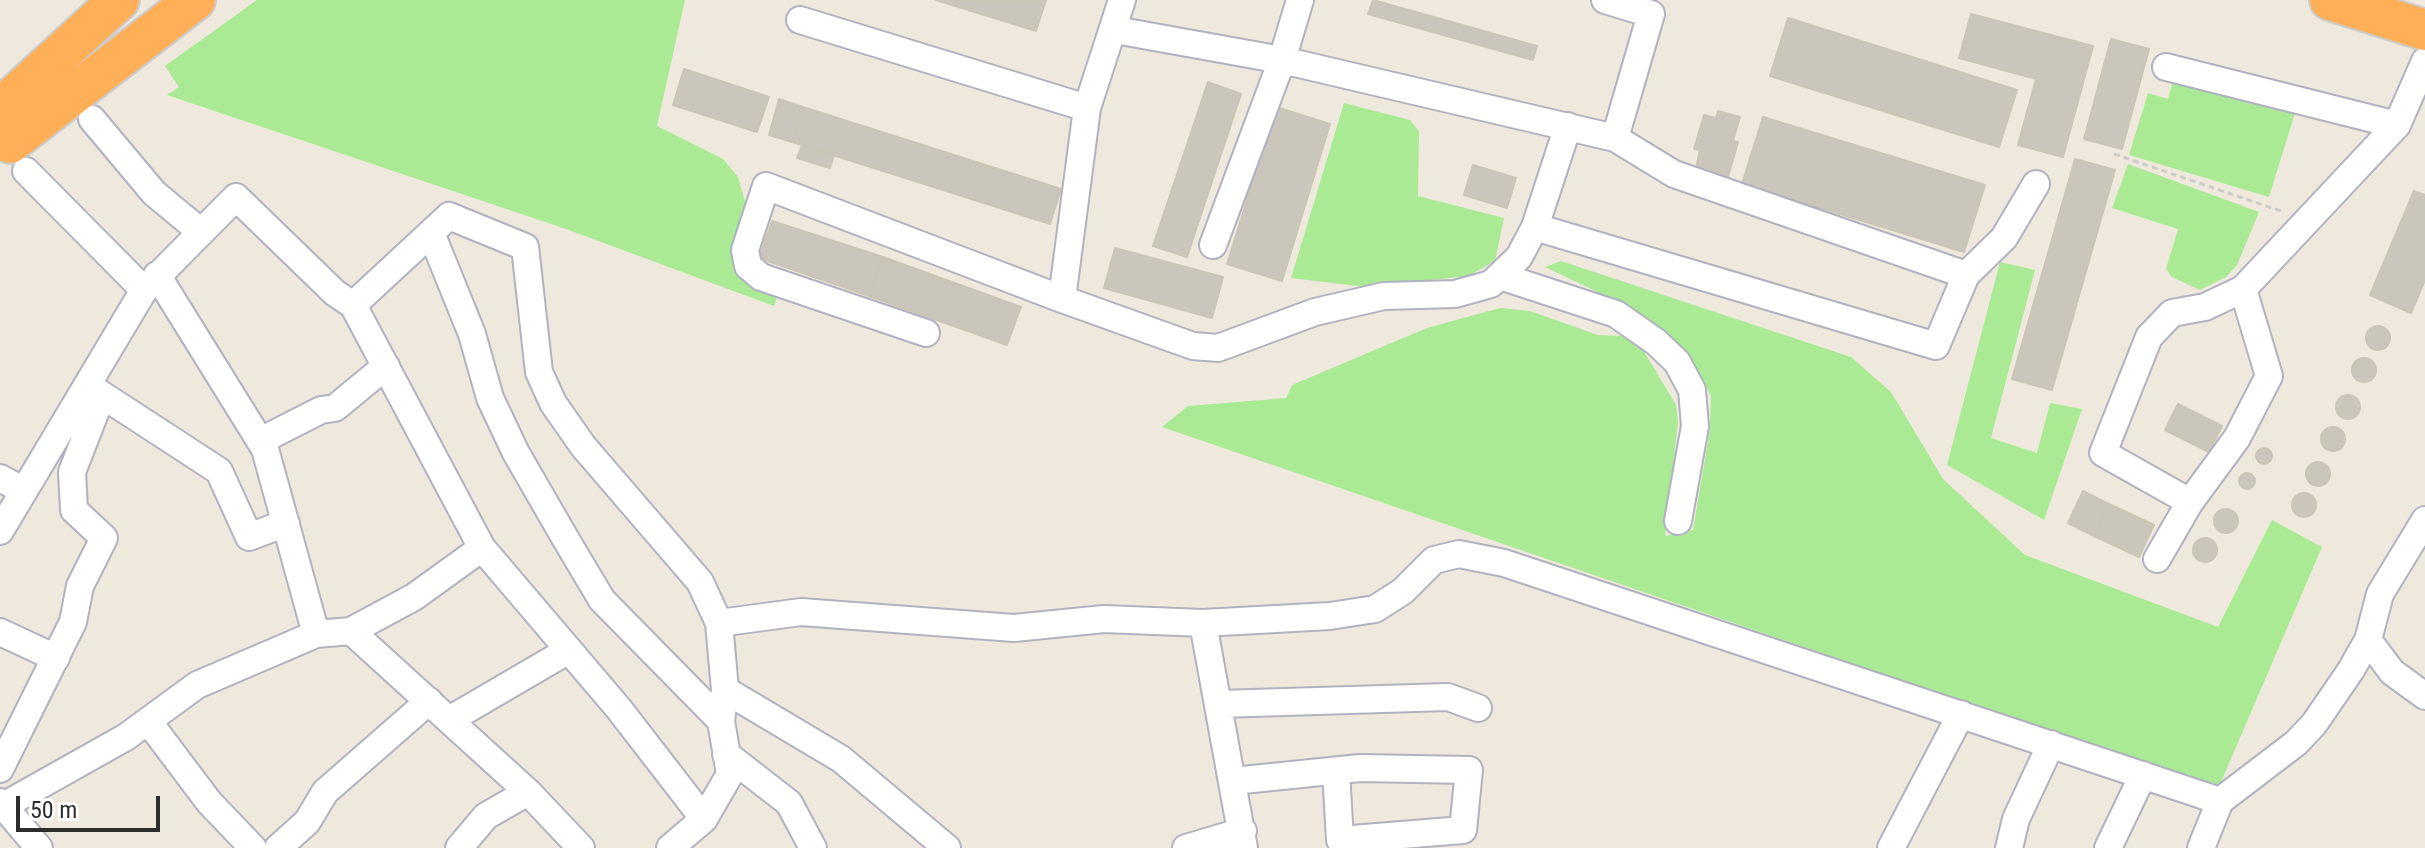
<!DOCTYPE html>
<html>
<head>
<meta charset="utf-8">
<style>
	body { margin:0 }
	#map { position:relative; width:2425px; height:848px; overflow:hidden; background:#efe9dd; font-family:"Roboto Condensed",sans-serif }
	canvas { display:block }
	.scale { position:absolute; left:16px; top:796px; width:144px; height:36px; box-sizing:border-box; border:4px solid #2c2c2c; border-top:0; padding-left:10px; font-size:24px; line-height:28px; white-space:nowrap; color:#2c2c2c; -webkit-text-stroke:6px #fff; paint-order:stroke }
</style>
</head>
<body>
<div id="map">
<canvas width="2425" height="848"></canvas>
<div class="scale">50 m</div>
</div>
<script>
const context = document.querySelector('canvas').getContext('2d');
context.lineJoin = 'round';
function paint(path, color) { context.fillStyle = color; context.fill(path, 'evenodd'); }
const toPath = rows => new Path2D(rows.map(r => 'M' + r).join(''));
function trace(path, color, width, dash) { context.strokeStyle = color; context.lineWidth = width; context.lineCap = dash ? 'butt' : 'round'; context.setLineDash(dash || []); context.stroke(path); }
paint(toPath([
	[257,0,685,0,657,126,723,159,738,177,746,205,735,258,778,295,774,306,566,229,167,95,179,87,165,66],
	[2175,74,2296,110,2269,197,2129,155,2148,93,2168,99],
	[1344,103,1410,120,1419,131,1418,196,1504,218,1495,261,1468,276,1365,287,1291,278],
	[2128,164,2259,212,2237,265,2226,277,2200,290,2172,277,2166,269,2178,229,2112,208],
	[1561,261,1851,357,1891,392,1943,479,2025,555,2218,627,2272,520,2322,547,2218,789,1162,427,1188,406,1286,398,1292,385,1427,328,1500,308,1530,311,1598,335,1625,336,1639,343,1676,405,1678,422,1665,536,1693,530,1710,429,1711,395,1688,357,1651,325,1610,298,1545,267],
	[2000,262,2035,270,1991,438,2037,453,2050,403,2082,409,2044,520,1947,465]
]), '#aaea95');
const building = toPath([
	[936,0,1046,0,1036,31,936,0],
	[1373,0,1537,46,1533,60,1368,14,1373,0],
	[1971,14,2093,46,2063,157,2018,145,2036,79,1959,58,1971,14],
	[1788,18,2017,90,1999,147,1770,76,1788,18],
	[2111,39,2149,49,2122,149,2084,139,2111,39],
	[684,69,769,97,757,132,673,105,684,69],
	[1208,82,1241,94,1187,257,1153,246,1208,82],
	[779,99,803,107,792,142,769,135,779,99],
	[803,107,1061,189,1050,224,792,142,803,107],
	[1276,107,1330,124,1282,281,1227,264,1276,107],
	[1718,111,1740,117,1733,141,1738,142,1728,177,1696,168,1700,150,1694,149,1704,115,1716,118,1718,111],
	[1763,117,1985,185,1964,252,1742,184,1763,117],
	[802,145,834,155,830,168,797,158,802,145],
	[2075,159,2115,170,2052,390,2012,379,2075,159],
	[1473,165,1516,178,1507,208,1464,195,1473,165],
	[2414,191,2425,195,2425,280,2411,313,2370,295,2414,191],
	[772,221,883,257,869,296,759,258,772,221],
	[1115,248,1223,277,1212,318,1104,288,1115,248],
	[883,257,1021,307,1007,345,869,296,883,257],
	'2366 338a12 12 0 1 1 24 0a12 12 0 1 1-24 0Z',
	'2352 370a12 12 0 1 1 24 0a12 12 0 1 1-24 0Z',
	'2336 407a12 12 0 1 1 24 0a12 12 0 1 1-24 0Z',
	[2178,404,2222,426,2209,452,2165,430,2178,404],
	'2321 439a12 12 0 1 1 24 0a12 12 0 1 1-24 0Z',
	'2256 456a8 8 0 1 1 16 0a8 8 0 1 1-16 0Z',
	'2306 474a12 12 0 1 1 24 0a12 12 0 1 1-24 0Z',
	'2239 481a8 8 0 1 1 16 0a8 8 0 1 1-16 0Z',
	[2083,491,2109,504,2094,536,2068,523,2083,491],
	'2292 505a12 12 0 1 1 24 0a12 12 0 1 1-24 0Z',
	[2109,504,2154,525,2139,557,2094,536,2109,504],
	'2214 521a12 12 0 1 1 24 0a12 12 0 1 1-24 0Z',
	'2193 550a12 12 0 1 1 24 0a12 12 0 1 1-24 0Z'
]);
paint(building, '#cac6bc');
trace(building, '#cbc5b6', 2);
const minor = toPath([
	[1122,0,1087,108,1062,299,1193,346,1218,348,1315,312,1384,296,1455,294,1491,284,1519,257,1535,227,1568,126],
	[1605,0,1651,14,1615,138],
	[800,20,1087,108],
	[1115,30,1282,60,1615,138,1674,174,1966,275],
	[2166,67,2397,125],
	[92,119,154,193,201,232],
	[26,171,144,290],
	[1535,227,1936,346,1966,275,2004,238,2036,184],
	[431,233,472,334,490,398,516,453,568,543,602,600,721,721],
	[1213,245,1282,60,1300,0],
	[157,275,265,449,316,634],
	[1500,276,1616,314,1656,342,1677,362,1692,390,1695,426,1678,521],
	[353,305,449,216,525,247,539,372,553,403,583,446,700,582,719,623,725,690,721,721,730,774,704,819,670,848],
	[926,333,761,277,748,266,745,250,766,186,1062,299],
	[90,387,219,471,249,537,286,523],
	[260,441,321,410,335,408,386,366],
	[0,478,24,491],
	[2190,502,2103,453,2149,337,2172,313,2205,307,2243,289,2397,125,2425,61],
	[0,531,144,290,236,197,335,293,353,305,482,548,619,709,704,819],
	[2157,559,2190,502,2237,438,2269,376,2243,289],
	[719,623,801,612,1014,628,1104,619,1203,623,1330,616,1375,609,1403,591,1434,560,1459,554,1504,563,2220,801],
	[1203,623,1244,848],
	[351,631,528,792,581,848],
	[0,632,56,658],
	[2368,640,2392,672,2425,696],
	[725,690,841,759,947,848],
	[1219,704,1448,697,1478,708],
	[449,720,569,650],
	[148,721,209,802,253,848],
	[726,754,789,803,813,848],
	[0,769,73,622,80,586,104,538,74,510,72,472,102,395],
	[1233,781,1360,768,1469,770,1463,830,1340,840,1336,771],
	[0,802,39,848],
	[5,805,126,737,197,685,316,634,351,631,414,597,482,548],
	[278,848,307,822,325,792,429,701],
	[459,848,486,816,528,792],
	[1186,848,1243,831],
	[1891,848,1961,714],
	[2009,848,2016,819,2051,744],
	[2108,848,2143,775],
	[2201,848,2220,801,2296,743,2314,724,2351,670,2368,640,2380,594,2425,520]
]);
const highway = toPath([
	[2330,0,2425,30],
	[0,109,119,0],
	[10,143,195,0]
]);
trace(minor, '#b1b2c1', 30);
trace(highway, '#ccc', 44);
trace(toPath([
	[2114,154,2284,212]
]), '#ccc', 3, [6, 4]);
trace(minor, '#fff', 26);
trace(highway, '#ffaf58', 40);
</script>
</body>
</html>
